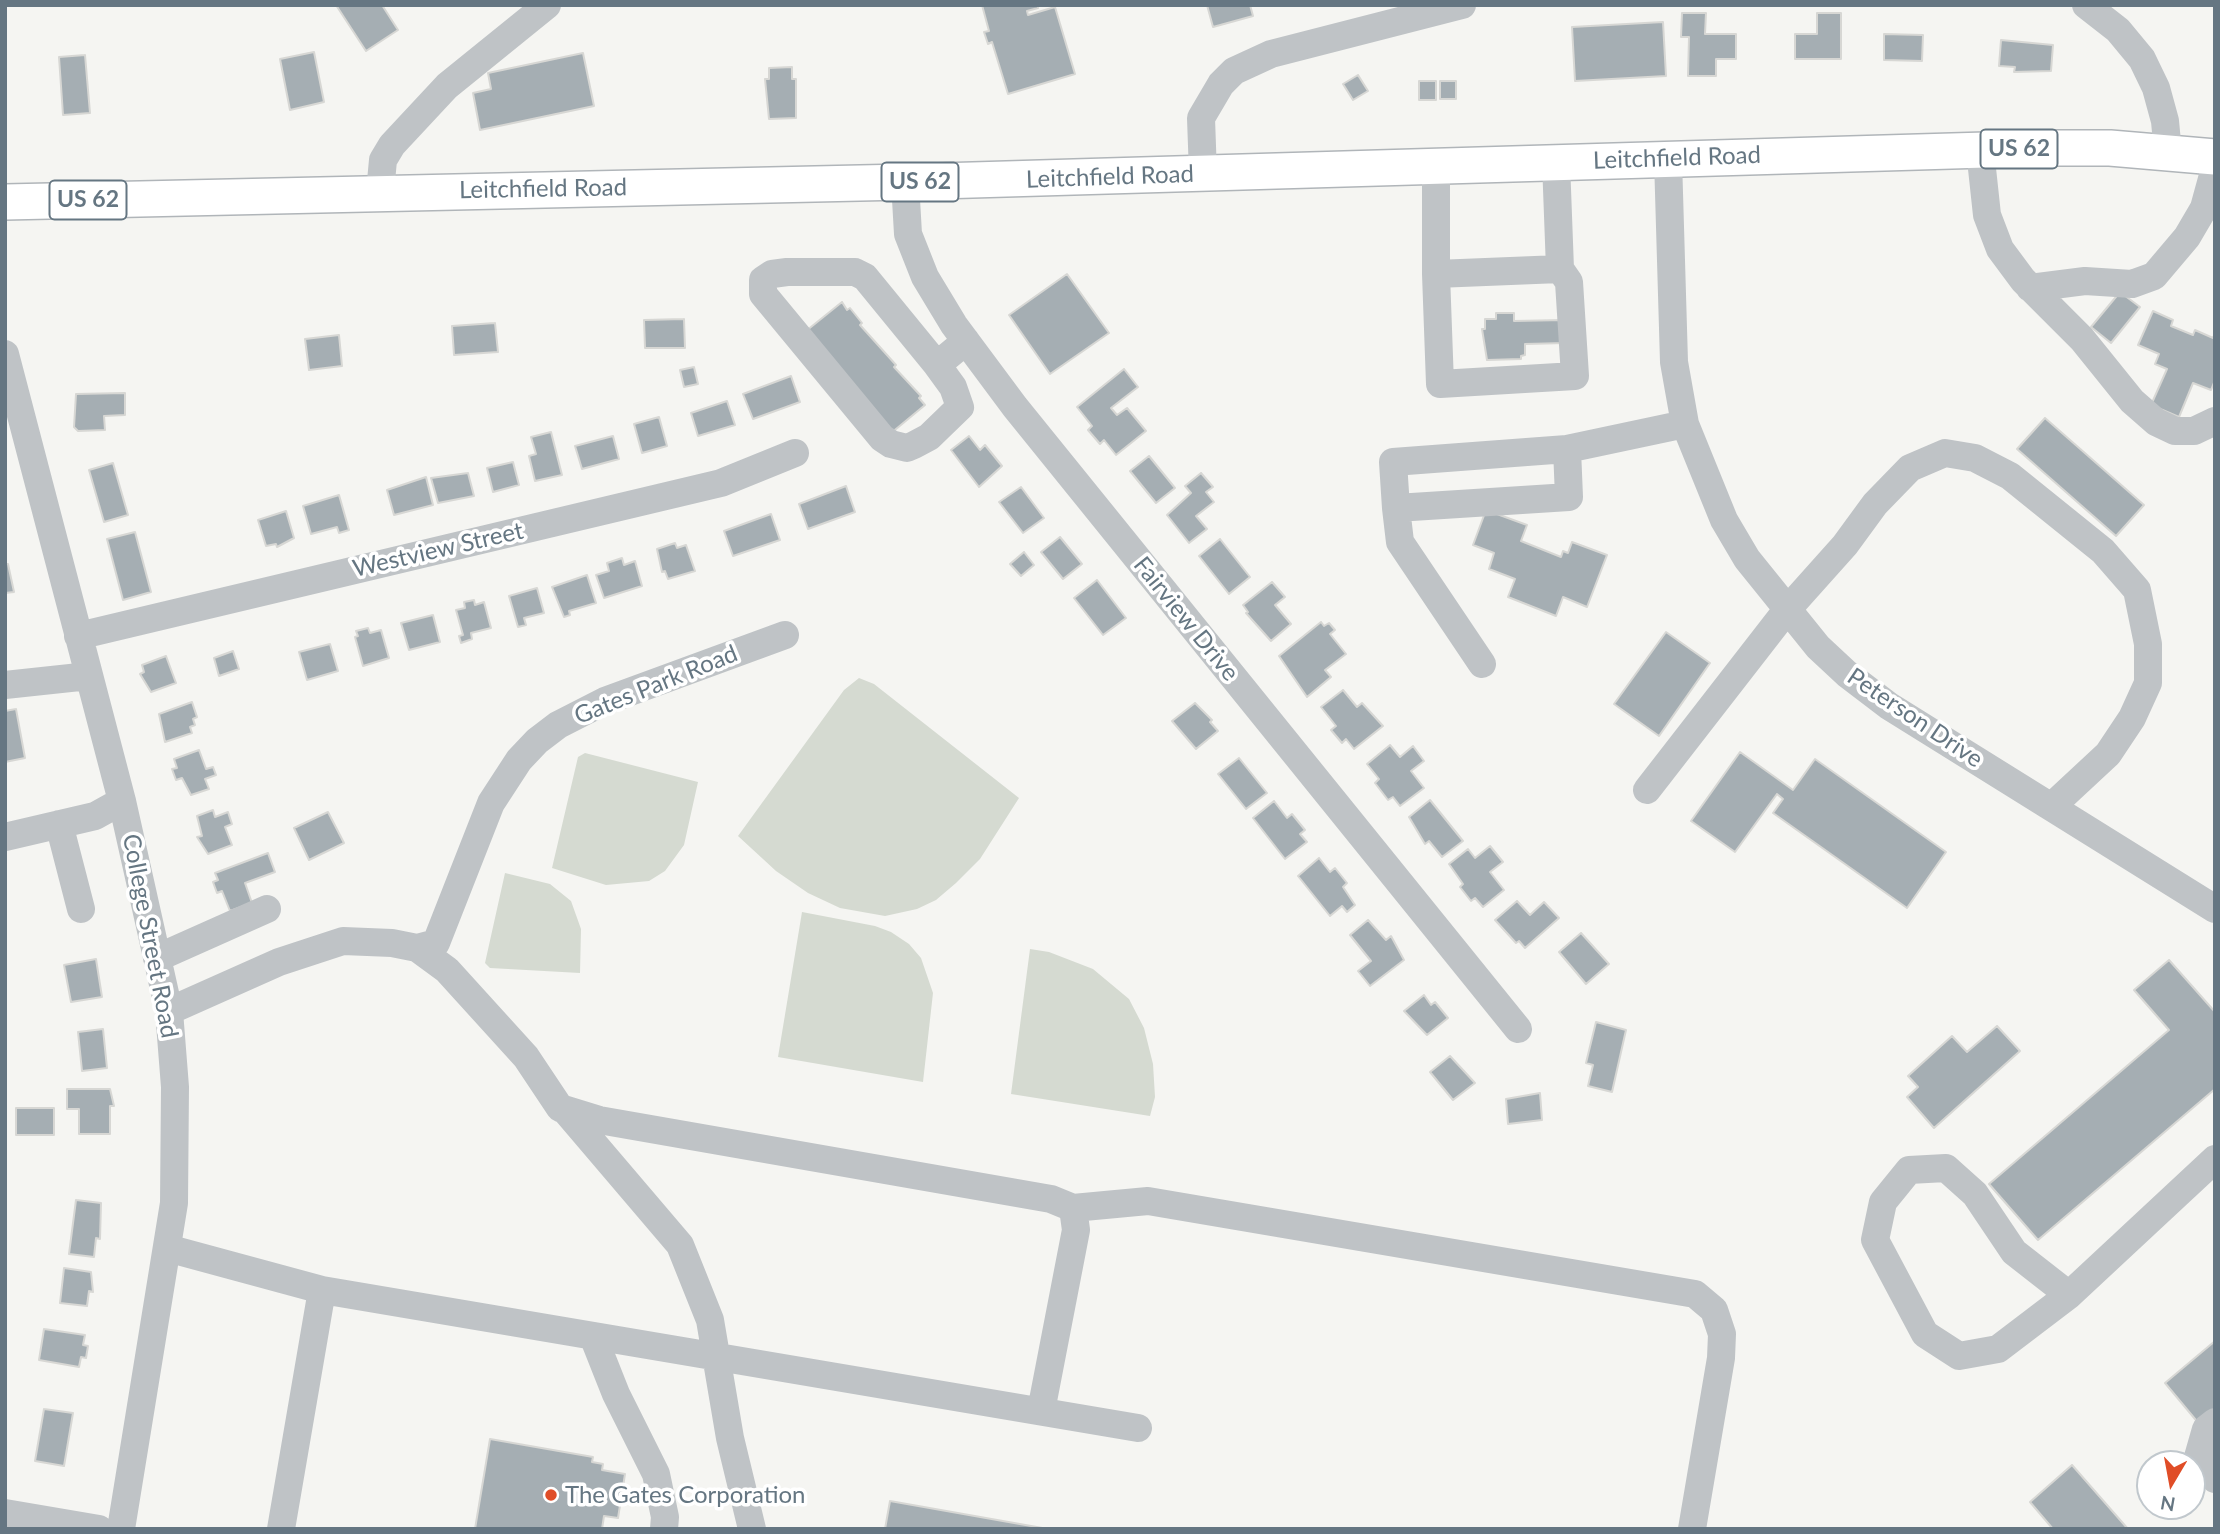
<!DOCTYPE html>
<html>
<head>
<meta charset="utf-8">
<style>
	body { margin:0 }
	#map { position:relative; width:2220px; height:1534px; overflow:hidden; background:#f5f5f2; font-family:Lato,sans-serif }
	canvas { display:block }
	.frame { position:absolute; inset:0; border:7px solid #657682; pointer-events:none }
	.north { position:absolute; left:2136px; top:1450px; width:70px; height:70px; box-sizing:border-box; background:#fff; border:2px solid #c1c8cd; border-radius:50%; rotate:190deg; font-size:19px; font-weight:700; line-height:28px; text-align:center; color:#657682 }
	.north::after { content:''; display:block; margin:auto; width:24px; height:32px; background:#e04d27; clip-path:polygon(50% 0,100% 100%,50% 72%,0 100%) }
</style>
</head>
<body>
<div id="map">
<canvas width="2220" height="1534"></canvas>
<div class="frame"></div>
<div class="north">N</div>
</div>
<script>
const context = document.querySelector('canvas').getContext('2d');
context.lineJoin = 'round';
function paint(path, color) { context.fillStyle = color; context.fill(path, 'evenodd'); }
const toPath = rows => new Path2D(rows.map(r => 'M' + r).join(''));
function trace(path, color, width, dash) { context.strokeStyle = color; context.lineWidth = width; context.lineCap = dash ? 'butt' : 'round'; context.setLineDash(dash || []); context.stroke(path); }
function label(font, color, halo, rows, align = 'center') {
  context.font = font + ' Lato,sans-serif'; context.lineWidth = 7; context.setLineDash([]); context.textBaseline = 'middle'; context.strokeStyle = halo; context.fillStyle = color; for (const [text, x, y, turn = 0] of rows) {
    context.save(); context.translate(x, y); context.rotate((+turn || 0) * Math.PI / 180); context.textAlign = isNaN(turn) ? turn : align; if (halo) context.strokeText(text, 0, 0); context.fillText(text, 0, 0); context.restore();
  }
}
paint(toPath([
	[859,678,874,684,1019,798,980,859,956,883,936,900,917,909,885,916,840,908,808,893,776,871,738,836,844,690],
	[585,753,698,782,684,845,665,871,649,881,606,885,552,868,578,757],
	[505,873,550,884,571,901,581,929,580,973,490,968,485,963],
	[802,912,875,926,891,932,909,944,921,958,933,993,923,1082,778,1057],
	[1030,949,1049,952,1093,969,1129,999,1144,1028,1153,1064,1155,1097,1150,1116,1011,1094]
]), '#d5dad1');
const building = toPath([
	[336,5,382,5,398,30,366,51,336,5],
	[982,5,1037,5,1038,8,1027,11,1028,15,1055,7,1075,74,1008,94,992,42,988,44,984,32,989,31,982,5],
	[1207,5,1250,5,1253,16,1213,27,1207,5],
	[1682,13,1706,13,1705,34,1736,34,1736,59,1716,59,1716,76,1688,76,1689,37,1681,37,1682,13],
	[1817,13,1841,13,1841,59,1795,59,1795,34,1817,34,1817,13],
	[1663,22,1666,76,1575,81,1572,27,1663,22],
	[1884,34,1923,35,1922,61,1884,60,1884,34],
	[2001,40,2053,45,2051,71,2014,72,2015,67,1999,66,2001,40],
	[314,52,324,102,290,110,280,59,314,52],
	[583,53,594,106,480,130,473,93,491,89,488,73,583,53],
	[85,55,90,113,63,115,59,57,85,55],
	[792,67,792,79,796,79,796,118,769,119,765,79,769,79,769,68,792,67],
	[1358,75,1368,91,1353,100,1343,84,1358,75],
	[1419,81,1436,81,1436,100,1419,100,1419,81],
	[1440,81,1456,81,1456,99,1440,99,1440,81],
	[1067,274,1109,333,1050,374,1009,315,1067,274],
	[2120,292,2140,307,2111,343,2091,327,2120,292],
	[842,302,847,310,850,308,862,323,860,325,896,365,894,367,921,396,919,398,925,405,890,434,806,331,842,302],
	[2153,311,2173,320,2171,326,2193,335,2195,330,2213,338,2215,333,2215,380,2211,390,2193,383,2179,417,2151,405,2167,369,2155,364,2159,354,2138,345,2153,311],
	[1496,313,1514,313,1514,321,1564,320,1565,343,1525,344,1525,355,1521,356,1521,359,1487,360,1482,329,1485,329,1485,319,1496,319,1496,313],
	[684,319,685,348,645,348,644,320,684,319],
	[495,323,498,352,454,355,452,326,495,323],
	[339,335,342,366,309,370,305,339,339,335],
	[694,367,698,384,684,387,680,370,694,367],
	[1124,369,1138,387,1111,408,1117,415,1127,408,1146,431,1116,455,1104,440,1100,444,1088,430,1092,426,1077,407,1124,369],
	[791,376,800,402,753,419,743,394,791,376],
	[125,393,125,415,104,416,105,430,78,431,74,427,76,394,125,393],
	[727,401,735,425,698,436,691,413,727,401],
	[659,417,667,446,642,453,634,424,659,417],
	[2045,418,2144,505,2116,536,2017,449,2045,418],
	[551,432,562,475,535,481,529,456,536,454,531,437,551,432],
	[613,436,619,459,582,469,575,446,613,436],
	[969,436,980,450,985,445,1002,466,979,487,951,450,969,436],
	[1149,456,1175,488,1156,503,1130,471,1149,456],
	[513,462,519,485,493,492,487,468,513,462],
	[113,463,128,515,104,522,89,470,113,463],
	[468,473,474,496,438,503,431,478,468,473],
	[1201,473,1213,487,1206,492,1214,502,1196,516,1207,529,1189,543,1167,515,1191,493,1185,486,1201,473],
	[426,477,433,505,394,515,387,490,426,477],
	[846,486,855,512,808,529,799,504,846,486],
	[1021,487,1044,518,1023,533,999,502,1021,487],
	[339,495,349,530,339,533,337,527,311,534,303,506,339,495],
	[1486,510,1527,525,1521,541,1561,557,1563,551,1568,553,1572,542,1607,555,1587,607,1563,597,1556,616,1508,597,1515,579,1489,569,1494,553,1473,545,1486,510],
	[286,511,294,538,277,547,276,544,266,546,258,520,286,511],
	[771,514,780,540,733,556,724,531,771,514],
	[135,532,151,592,123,600,107,539,135,532],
	[1060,537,1082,564,1063,579,1041,552,1060,537],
	[1220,539,1250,577,1229,594,1199,556,1220,539],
	[675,543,677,548,686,545,695,571,668,579,665,571,662,572,657,549,675,543],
	[1024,552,1034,565,1021,576,1010,564,1024,552],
	[622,558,624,565,635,561,642,586,604,598,596,575,609,571,607,563,622,558],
	[5,564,8,564,14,592,5,593,5,564],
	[587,575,596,603,569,611,570,615,564,617,552,587,587,575],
	[1097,580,1126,618,1103,635,1074,598,1097,580],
	[1272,582,1285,597,1275,605,1291,624,1271,641,1246,613,1248,612,1243,605,1272,582],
	[537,588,544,613,524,618,526,625,518,627,509,596,537,588],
	[474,600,475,605,484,602,491,628,471,633,472,639,461,643,459,636,463,635,456,610,465,608,464,602,474,600],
	[433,615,440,642,409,650,401,623,433,615],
	[1321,622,1324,626,1329,623,1335,630,1330,634,1346,654,1325,670,1331,677,1307,697,1279,656,1321,622],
	[368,628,370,633,381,630,389,658,363,666,355,637,358,636,356,631,368,628],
	[1666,632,1710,663,1659,736,1614,704,1666,632],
	[330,644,338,671,307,680,299,652,330,644],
	[233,651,239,669,219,676,214,658,233,651],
	[166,656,176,683,151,692,140,674,144,672,142,665,166,656],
	[1343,690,1357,707,1362,703,1383,726,1354,749,1346,739,1342,743,1331,730,1336,726,1321,707,1343,690],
	[192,702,197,717,193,719,195,725,190,727,192,733,165,742,159,714,192,702],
	[1195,703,1212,720,1210,722,1218,731,1196,749,1172,721,1195,703],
	[16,709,25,758,5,762,5,711,16,709],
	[1390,745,1400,757,1413,746,1424,761,1411,771,1424,788,1400,806,1393,797,1388,800,1375,783,1379,779,1367,764,1390,745],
	[199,750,206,769,213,767,216,775,205,779,209,789,191,795,182,778,176,780,172,769,177,768,174,759,199,750],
	[1740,752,1793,790,1815,759,1946,852,1907,908,1773,813,1783,799,1777,794,1735,852,1691,821,1740,752],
	[1239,758,1267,793,1246,809,1218,774,1239,758],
	[1430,800,1463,841,1442,857,1429,841,1425,844,1409,817,1430,800],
	[1274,801,1287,818,1292,814,1305,830,1300,834,1307,842,1285,859,1253,818,1274,801],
	[213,810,215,817,228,812,232,824,225,827,232,845,208,854,197,837,202,836,197,816,213,810],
	[328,812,344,843,309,860,294,828,328,812],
	[1490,846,1503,862,1490,872,1504,890,1483,907,1475,898,1471,901,1460,887,1463,884,1449,864,1468,849,1475,858,1490,846],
	[268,853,275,872,245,883,252,903,230,911,222,891,217,893,213,882,218,880,215,873,268,853],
	[1319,858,1330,872,1335,868,1347,883,1343,887,1355,905,1347,912,1342,906,1330,916,1298,876,1319,858],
	[1517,901,1530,915,1544,902,1559,918,1525,948,1519,941,1516,943,1495,920,1517,901],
	[1368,920,1386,940,1391,936,1404,960,1370,986,1358,971,1371,961,1350,935,1368,920],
	[1581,933,1609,964,1586,984,1559,952,1581,933],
	[96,959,102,997,71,1002,64,965,96,959],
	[2169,960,2215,1012,2215,1089,2038,1240,1989,1184,2169,1030,2134,990,2169,960],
	[1424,995,1431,1005,1435,1002,1448,1018,1427,1035,1404,1011,1424,995],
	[1596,1022,1626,1030,1612,1092,1588,1086,1593,1065,1586,1063,1596,1022],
	[1997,1026,2020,1051,1934,1128,1907,1097,1918,1087,1908,1076,1952,1036,1967,1052,1997,1026],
	[103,1029,107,1068,82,1071,78,1032,103,1029],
	[1450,1056,1475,1083,1453,1100,1430,1072,1450,1056],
	[67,1089,110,1089,114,1106,110,1106,110,1134,79,1134,79,1109,67,1109,67,1089],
	[1540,1093,1542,1120,1508,1124,1506,1099,1540,1093],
	[16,1108,54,1108,54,1135,16,1135,16,1108],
	[76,1200,101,1203,100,1239,96,1238,94,1257,69,1254,76,1200],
	[64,1268,91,1272,93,1292,89,1291,87,1306,60,1303,64,1268],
	[44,1329,85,1335,83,1345,88,1346,86,1358,81,1357,79,1367,39,1360,44,1329],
	[2215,1341,2215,1413,2200,1425,2165,1383,2215,1341],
	[44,1409,73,1413,64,1466,35,1461,44,1409],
	[490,1439,593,1457,592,1462,603,1464,602,1470,625,1474,618,1518,604,1516,602,1529,475,1529,490,1439],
	[2072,1465,2128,1529,2053,1529,2030,1502,2072,1465],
	[890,1501,1048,1529,885,1529,890,1501]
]);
paint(building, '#a5aeb3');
trace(building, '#d7d7d4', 2);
const major = toPath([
	[5,202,905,182,2053,148,2110,148,2215,157]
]);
trace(major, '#b0b5b9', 38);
trace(toPath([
	[2086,5,2118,30,2142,59,2156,88,2165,121,2168,153],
	[1980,150,1987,215,2000,249,2023,280,2082,339,2132,401,2156,422,2175,431,2194,431,2215,421],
	[1668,159,1674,362,1685,424,1724,520,1747,559,1818,647,1847,674,1889,706,2215,909],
	[1436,167,1436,274,1560,269,1556,162],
	[1203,174,1201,118,1221,84,1234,71,1271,54,1462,5],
	[905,182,908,234,925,277,954,325,1015,407,1518,1029],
	[380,192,383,160,392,145,447,86,547,5],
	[1436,274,1440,384,1575,376,1569,282,1560,269],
	[2030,288,2085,281,2132,284,2154,276,2187,237,2204,208,2215,168],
	[5,354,122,801,169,1011,175,1087,174,1203,121,1529],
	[937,365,953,387,960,407,929,437,914,445,907,448,891,444,882,438,763,294,763,280,772,274,787,272,855,272,865,277,937,365,966,341],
	[1567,449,1569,497,1396,508,1393,462,1567,449,1685,424],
	[1396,508,1400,542,1482,664],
	[78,636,721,483,795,453],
	[5,685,89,676],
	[1647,790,1786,611,1845,545,1875,504,1910,468,1945,453,1975,458,2010,476,2103,551,2137,590,2148,644,2148,683,2132,718,2108,754,2051,807],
	[59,824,81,909],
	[5,837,95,816,122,801],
	[417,948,447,970,526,1057,560,1108,599,1120,1051,1199,1073,1208,1076,1230,1041,1411],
	[157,958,267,909],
	[169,1011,279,962,343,941,392,943,417,948,436,943,491,803,519,760,537,741,558,725,605,701,785,635],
	[565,1110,680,1245,710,1320,730,1438,752,1529],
	[1073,1208,1148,1201,1695,1294,1714,1310,1722,1334,1721,1358,1692,1529],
	[167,1248,322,1290,1138,1428],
	[2069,1295,2014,1252,1975,1194,1946,1168,1909,1170,1883,1202,1875,1240,1925,1334,1959,1356,1998,1349,2069,1295,2215,1159],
	[593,1336,616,1394,656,1474,665,1517,664,1529],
	[2215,1422,2206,1429,2198,1457,2215,1479],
	[5,1513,99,1529],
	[281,1529,322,1290]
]), '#bfc3c6', 28);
trace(major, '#fff', 35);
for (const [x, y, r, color] of [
	[551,1495,7,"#e04d27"]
]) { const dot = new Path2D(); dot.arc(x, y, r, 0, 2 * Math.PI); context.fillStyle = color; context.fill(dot); trace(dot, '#fff', 2.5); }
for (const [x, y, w] of [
	[2019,149,77],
	[920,182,77],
	[88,200,77]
]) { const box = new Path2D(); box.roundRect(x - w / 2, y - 19.5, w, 39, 5); context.fillStyle = '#fff'; context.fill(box); trace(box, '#657682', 2); }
label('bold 23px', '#657682', null, [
	["US 62",2019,149],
	["US 62",920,182],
	["US 62",88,200]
]);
label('24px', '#657682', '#fff', [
	["Leitchfield Road",1677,158,-2],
	["Leitchfield Road",1110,177,-2],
	["Leitchfield Road",543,189,-1],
	["Westview Street",438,550,-13],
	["Fairview Drive",1186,619,51],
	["Gates Park Road",656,685,-22],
	["Peterson Drive",1915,718,34],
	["College Street Road",150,936,79]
]);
label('24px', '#657682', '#fff', [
	["The Gates Corporation",565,1495]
], 'left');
</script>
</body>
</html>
